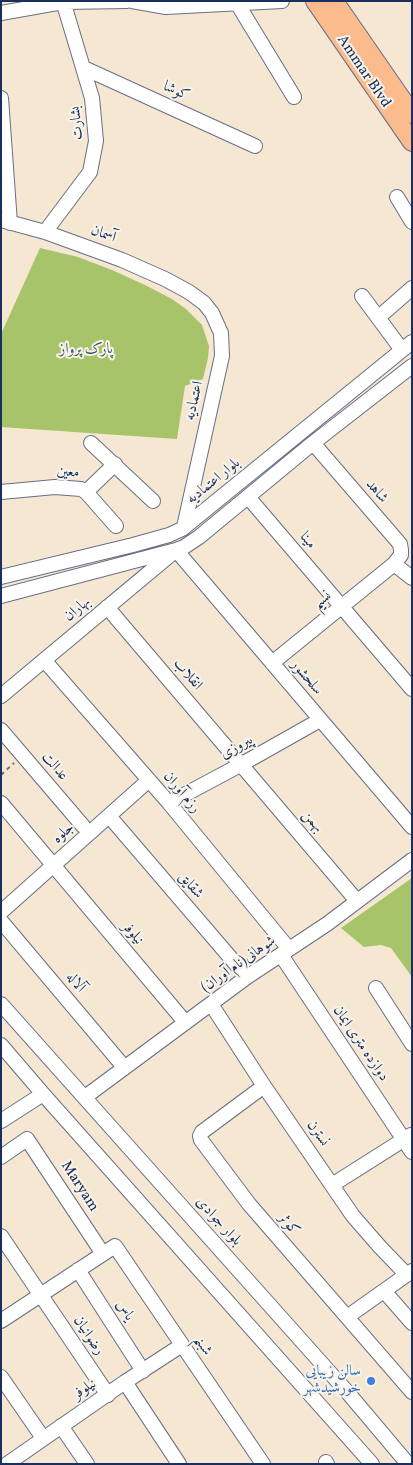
<!DOCTYPE html>
<html>
<head>
<meta charset="utf-8">
<style>
	body { margin:0 }
	#map { position:relative; width:413px; height:1465px; overflow:hidden; background:#f5e7d1; font-family:Vollkorn,serif }
	canvas { display:block }
	.frame { position:absolute; inset:0; border:2px solid #1b2f5e; pointer-events:none }
</style>
</head>
<body>
<div id="map">
<canvas width="413" height="1465"></canvas>
<div class="frame"></div>
</div>
<script>
const context = document.querySelector('canvas').getContext('2d');
context.lineJoin = 'round';
function paint(path, color) { context.fillStyle = color; context.fill(path, 'evenodd'); }
const toPath = rows => new Path2D(rows.map(r => 'M' + r).join(''));
function trace(path, color, width, dash) { context.strokeStyle = color; context.lineWidth = width; context.lineCap = dash ? 'butt' : 'round'; context.setLineDash(dash || []); context.stroke(path); }
function label(font, color, halo, rows, align = 'center') {
  context.font = font + ' Vollkorn,Amiri,serif'; context.lineWidth = 4; context.setLineDash([]); context.textBaseline = 'middle'; context.strokeStyle = halo; context.fillStyle = color; for (const [text, x, y, turn = 0] of rows) {
    context.save(); context.translate(x, y); context.rotate((+turn || 0) * Math.PI / 180); context.textAlign = isNaN(turn) ? turn : align; if (halo) context.strokeText(text, 0, 0); context.fillText(text, 0, 0); context.restore();
  }
}
paint(toPath([
	[40,248,78,257,112,270,145,285,172,299,186,309,202,325,209,346,208,358,203,379,185,386,177,439,1,427,1,334],
	[412,878,412,977,391,948,381,945,364,947,341,928]
]), '#a8c46b');
const minor = toPath([
	[132,1,166,7,282,1],
	[237,3,294,97],
	[1,13,63,2,127,1],
	[84,68,255,146],
	[1,98,10,223],
	[397,197,412,222],
	[1,220,45,232,122,260,165,279,189,292,204,303,212,313,221,333,222,356,184,527],
	[45,232,90,172,96,141,92,98,63,1],
	[362,296,402,350],
	[379,317,412,288],
	[91,443,153,501],
	[1,492,55,487,81,489,86,492,116,526],
	[86,492,115,464],
	[248,497,412,689],
	[394,564,412,578],
	[1,577,133,545,169,535,182,529,412,342],
	[1,596,176,550,184,547,199,537,313,443,412,366],
	[107,607,357,901],
	[44,660,169,803,289,949],
	[272,663,394,564,401,555,401,550,400,544,313,443],
	[1,696,176,550,412,827],
	[1,730,83,826],
	[1,803,185,1022],
	[169,803,242,764,320,720],
	[109,816,247,977],
	[1,912,149,780],
	[1,921,124,1067],
	[281,955,412,1152],
	[376,988,412,1044],
	[1,1004,349,1394,408,1464],
	[211,1004,264,1086,353,1216,380,1247,406,1274],
	[1,1045,43,1094,372,1464],
	[264,1086,202,1132,200,1136,201,1140,249,1204,412,1392],
	[85,1097,247,977,327,924,412,860],
	[1,1121,43,1094],
	[1,1157,27,1139,103,1254],
	[332,1185,411,1135],
	[1,1236,108,1395],
	[78,1270,143,1371],
	[384,1291,412,1323],
	[347,1317,412,1271],
	[1,1321,115,1246,263,1464],
	[1,1377,43,1438],
	[125,1382,179,1464],
	[61,1426,87,1464],
	[326,1462,327,1464],
	[7,1464,125,1382,182,1345]
]);
const major = toPath([
	[315,1,412,142],
	[334,1,412,114]
]);
trace(minor, '#676f86', 16);
trace(major, '#676f86', 20);
trace(toPath([
	[1,775,14,763]
]), '#676f86', 2, [4, 4]);
trace(minor, '#fff', 14);
trace(major, '#fbbb8c', 18);
for (const [x, y, r, color] of [
	[371,1381,5,"#3f7fe0"]
]) { const dot = new Path2D(); dot.arc(x, y, r, 0, 2 * Math.PI); context.fillStyle = color; context.fill(dot); trace(dot, '#f7f3e8', 2); }
label('15px', '#1b2f5e', '#f7f3e8', [
	["Ammar Blvd",363,72,56],
	["کوشا",176,92,24],
	["بشارت",78,123,-94],
	["آسمان",103,235,20],
	["اعتمادیه",195,401,-77],
	["معین",68,473,5],
	["بلوار اعتمادیه",214,482,-39],
	["شاهد",376,492,50],
	["مینا",307,541,50],
	["نسیم",323,601,-39],
	["بهاران",78,610,-40],
	["انقلاب",187,675,49],
	["سلحشور",306,678,50],
	["پیروزی",237,748,-29],
	["عدالت",54,767,50],
	["رزم آوران",181,793,50],
	["بهمن",312,822,50],
	["جلوه",64,834,-42],
	["شقایق",190,886,49],
	["نیلوفر",132,934,50],
	["شوهانی(نام آوران)",239,965,-35],
	["آلاله",75,983,50],
	["دوازده متری ایمان",360,1044,56],
	["نسترن",317,1134,56],
	["Maryam",79,1187,57],
	["بلوار جوادی",218,1222,48],
	["کوثر",288,1225,49],
	["یاس",124,1311,57],
	["رضوانیان",88,1336,56],
	["شبنم",202,1346,56],
	["نیلوفر",85,1390,-34]
]);
label('15px', '#3e5461', '#f7f3e8', [
	["پارک پرواز",86,350]
]);
label('15px', '#366cbe', '#f7f3e8', [
	["سالن زیبایی",361,1372],
	["خورشیدشهر",361,1389]
], 'right');
</script>
</body>
</html>
